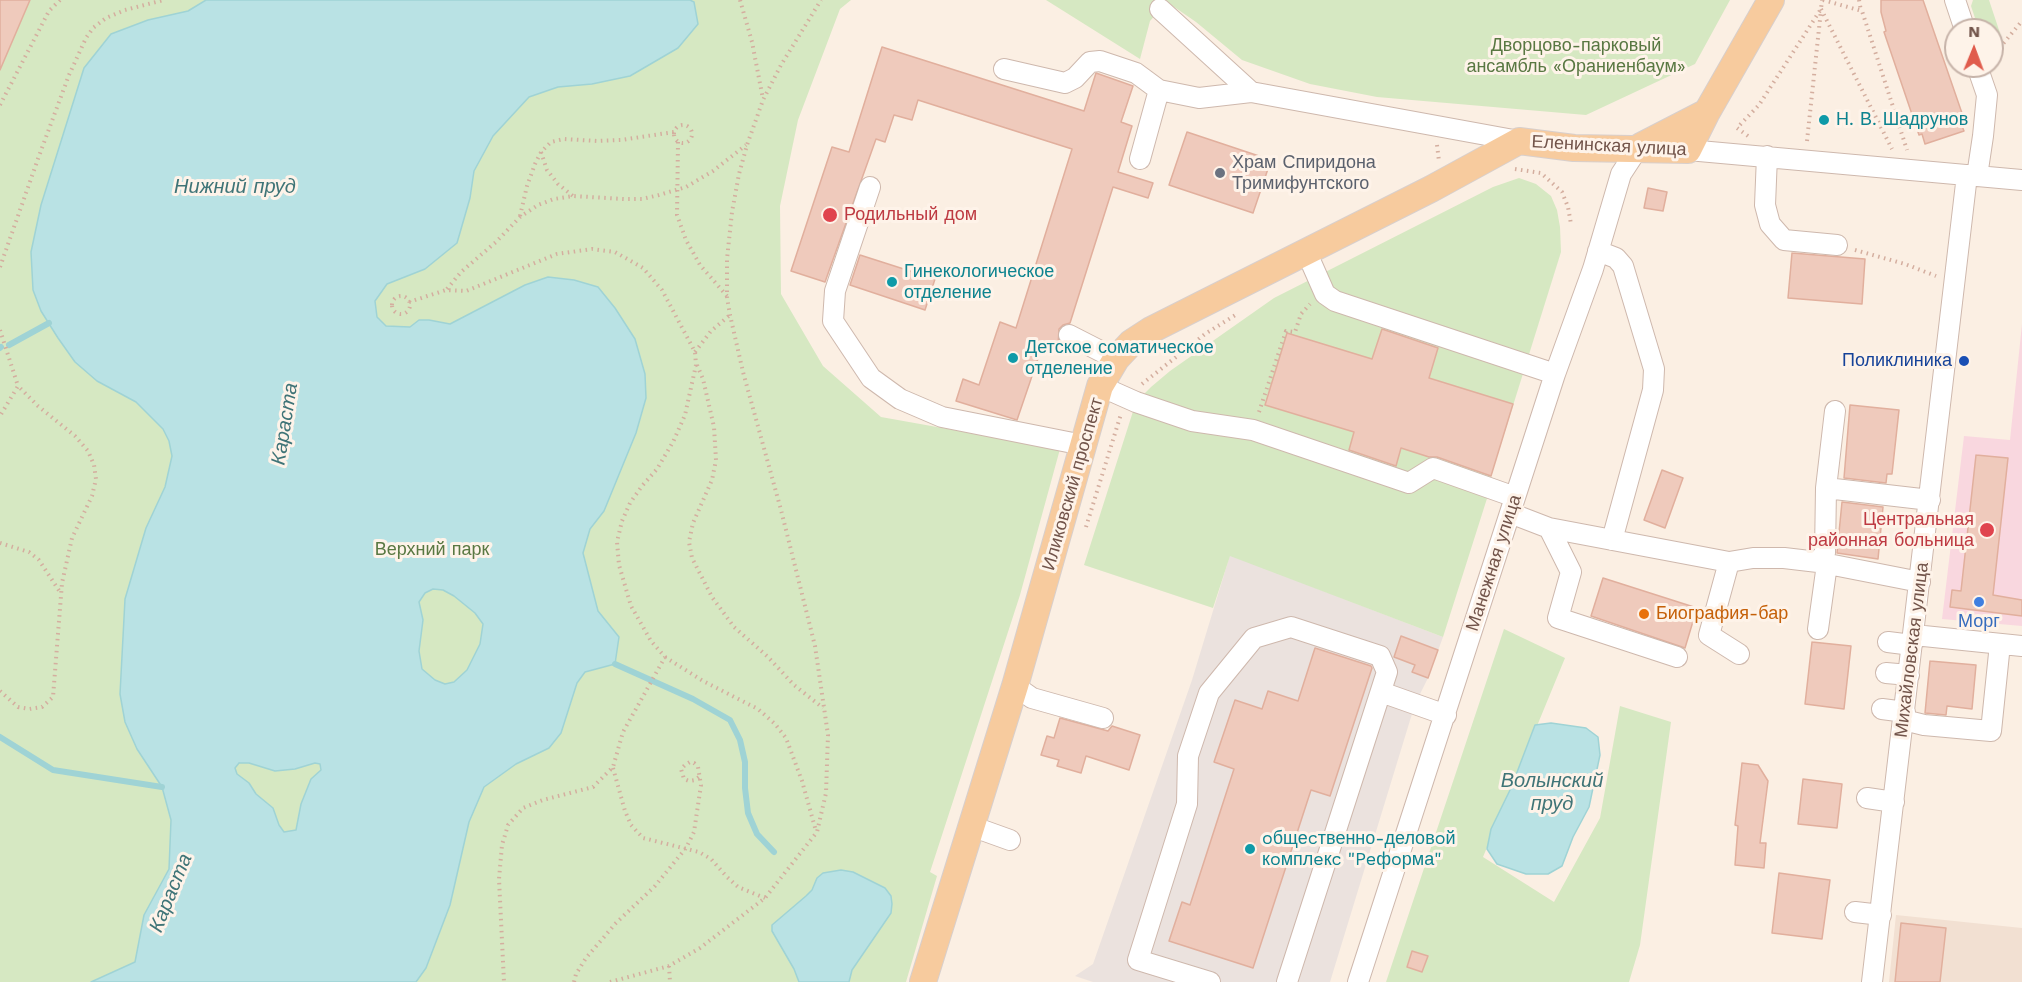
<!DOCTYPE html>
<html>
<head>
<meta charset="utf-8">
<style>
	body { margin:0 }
	#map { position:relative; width:2022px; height:982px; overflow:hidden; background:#fbefe3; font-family:"Work Sans",sans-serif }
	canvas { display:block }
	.north { position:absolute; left:1944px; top:18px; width:60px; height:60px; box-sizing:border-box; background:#fef3e9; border:2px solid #c6b3a9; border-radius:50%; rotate:1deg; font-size:16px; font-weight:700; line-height:24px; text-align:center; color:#72544a }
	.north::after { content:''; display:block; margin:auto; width:21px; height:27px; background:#e05c4d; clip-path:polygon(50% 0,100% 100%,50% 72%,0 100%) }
</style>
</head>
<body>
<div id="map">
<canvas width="2022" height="982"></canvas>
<div class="north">N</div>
</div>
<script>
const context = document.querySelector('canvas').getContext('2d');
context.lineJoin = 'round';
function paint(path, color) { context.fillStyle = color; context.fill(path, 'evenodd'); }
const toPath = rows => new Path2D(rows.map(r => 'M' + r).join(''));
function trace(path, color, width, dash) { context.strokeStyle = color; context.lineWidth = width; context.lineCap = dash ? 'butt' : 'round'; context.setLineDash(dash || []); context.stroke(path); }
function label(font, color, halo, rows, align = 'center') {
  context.font = font + ' "Work Sans",sans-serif'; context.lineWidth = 6; context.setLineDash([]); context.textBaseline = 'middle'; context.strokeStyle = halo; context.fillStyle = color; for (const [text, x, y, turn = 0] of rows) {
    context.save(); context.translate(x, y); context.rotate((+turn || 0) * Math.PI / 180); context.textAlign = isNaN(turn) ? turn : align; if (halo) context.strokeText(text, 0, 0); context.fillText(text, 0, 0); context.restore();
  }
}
paint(toPath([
	[1896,915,2022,928,2022,982,1889,982]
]), '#f2e0d2');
paint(toPath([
	[1230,555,1443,637,1428,678,1415,704,1330,982,1093,982,1075,976,1093,964,1192,680]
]), '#ebe2de');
paint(toPath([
	[2022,324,2022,626,1942,619,1964,436,2010,440]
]), '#f9d7df');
paint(toPath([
	[0,0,851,0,840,9,798,120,780,206,781,294,823,366,881,417,1060,449,1020,595,930,872,937,876,906,982,0,982],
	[1046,0,1730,0,1695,64,1586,115,1377,97,1310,84,1242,60,1196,22,1167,2,1150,21,1140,59],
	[1973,0,1989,0,2003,42,1992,56,1992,30,1979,30,1971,6],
	[1519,178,1536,184,1551,196,1557,210,1560,227,1561,252,1491,476,1490,489,1443,637,1230,556,1213,608,1084,565,1136,402,1151,387,1170,371,1274,298,1493,187],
	[1504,629,1565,658,1483,857,1554,902,1600,818,1620,706,1671,722,1640,945,1629,982,1386,982]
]), '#d6e8c2');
const water = toPath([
	[206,0,690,0,694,2,698,24,678,48,630,76,592,84,558,87,529,97,493,136,474,171,470,198,457,243,425,269,387,284,375,301,377,317,386,326,410,327,419,320,429,320,450,324,525,285,548,277,574,280,598,287,615,308,635,339,645,374,646,398,636,433,604,511,590,529,583,553,598,611,619,637,615,664,585,672,577,683,561,733,549,748,516,764,484,787,469,822,450,905,426,968,416,982,91,982,135,962,144,915,169,869,171,820,162,787,137,749,125,722,120,694,125,599,146,528,165,487,172,456,169,441,163,429,136,402,97,381,75,362,58,338,41,311,33,290,31,252,41,205,84,68,111,34,148,20,188,11,206,0],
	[433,589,443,590,454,596,475,613,483,624,480,644,467,670,454,682,445,684,435,680,422,669,419,651,423,620,419,602,425,593,433,589],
	[239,763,249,763,275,771,295,769,315,763,320,764,321,770,311,779,301,804,296,830,284,832,279,825,273,808,256,794,249,783,237,774,235,768,239,763],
	[1551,723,1586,728,1598,737,1600,755,1589,807,1573,837,1562,866,1548,874,1526,874,1497,864,1487,849,1491,829,1511,788,1535,725,1551,723],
	[841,870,853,872,885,888,891,896,892,904,891,913,852,970,849,982,799,982,794,969,772,931,772,925,806,896,812,890,817,878,823,873,841,870]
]);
paint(water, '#b9e2e4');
trace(water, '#9fd3d5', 1.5);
trace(toPath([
	[9,345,49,323],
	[0,348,1,347],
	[615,664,693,699,730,720,740,740,745,762,745,788,748,813,757,834,774,852],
	[0,737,53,770,162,787]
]), '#9fd3d5', 6);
const building = toPath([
	[0,0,30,0,0,70,0,0],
	[1881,0,1923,0,1964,119,1960,121,1964,131,1925,144,1922,134,1919,135,1884,32,1886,31,1881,12,1881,0],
	[882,47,1084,111,1096,73,1133,86,1121,122,1132,126,1118,172,1153,183,1148,198,1113,187,1070,323,1063,325,1059,329,1058,346,1044,341,1017,420,956,401,963,379,979,385,1000,322,1016,328,1072,149,918,100,912,120,894,115,885,142,876,139,825,282,791,271,832,147,849,152,882,47],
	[1187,132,1271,160,1253,213,1169,185,1187,132],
	[1648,188,1667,192,1663,211,1644,208,1648,188],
	[1792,253,1865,259,1862,304,1788,298,1792,253],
	[860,255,935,279,925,310,850,285,860,255],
	[1382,329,1438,348,1429,378,1513,404,1491,476,1437,457,1429,457,1401,448,1396,466,1349,450,1354,432,1265,405,1287,333,1372,359,1382,329],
	[1850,405,1899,410,1892,474,1887,474,1886,483,1844,478,1850,405],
	[1976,455,2008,458,1993,595,2022,600,2022,616,1950,607,1952,590,1961,591,1976,455],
	[1662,470,1683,478,1665,528,1644,520,1662,470],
	[1842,502,1883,507,1878,559,1837,553,1842,502],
	[1603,578,1697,608,1685,648,1591,616,1603,578],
	[1401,636,1438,650,1428,678,1412,672,1415,665,1394,657,1401,636],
	[1812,642,1851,646,1844,709,1805,704,1812,642],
	[1315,648,1371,666,1372,668,1330,796,1311,790,1253,968,1169,941,1182,902,1190,905,1234,769,1214,762,1235,700,1262,709,1268,691,1298,701,1315,648],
	[1930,661,1976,665,1972,709,1947,706,1946,715,1925,713,1930,661],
	[1060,718,1108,731,1112,726,1140,735,1129,770,1086,756,1081,773,1057,766,1059,760,1041,755,1047,736,1054,738,1060,718],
	[1742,763,1758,765,1768,781,1760,843,1766,843,1764,868,1735,865,1738,826,1735,825,1742,763],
	[1803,779,1842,784,1837,828,1798,824,1803,779],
	[1779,873,1830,880,1822,939,1772,933,1779,873],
	[1901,923,1946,928,1940,982,1895,982,1901,923],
	[1412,951,1428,956,1422,972,1407,967,1412,951]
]);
paint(building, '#efcabc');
trace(building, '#e1af9d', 1.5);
const minor = toPath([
	[1955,0,1965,30],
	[1160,9,1251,92,1519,141],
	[1004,69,1065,83,1075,78,1090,62,1100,61,1136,73,1159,90,1199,98,1251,92],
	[1688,150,2022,180],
	[1767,156,1765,205,1770,224,1784,240,1837,245],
	[1140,159,1159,90],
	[1977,176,1983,136,1987,95,1977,66],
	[870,187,835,291,833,321,871,378,900,399,942,417,1083,445],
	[1306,251,1325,294,1335,301,1555,374],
	[1598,251,1616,258,1623,266,1654,369,1653,390,1612,540],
	[1069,335,1116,359],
	[1100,386,1136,402,1192,421,1253,430,1409,483,1433,468,1515,497],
	[1826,488,1930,500],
	[1510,513,1549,528,1729,562,1753,558,1784,558,1818,562,1920,582],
	[1549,528,1571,572,1558,618,1677,657],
	[1729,562,1709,635,1739,654],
	[1818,562,1825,553,1826,488,1835,411],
	[1818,629,1827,564],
	[1914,635,2022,646],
	[1888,642,1912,645],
	[1886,673,1909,675],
	[1015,686,1032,698,1103,718],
	[1381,692,1446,715],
	[1882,709,1905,712],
	[1904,720,1924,725,1991,731,2000,644],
	[1867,798,1894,802],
	[971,826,1010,840],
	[1855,912,1881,915],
	[1210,982,1138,960,1187,804,1188,756,1209,693,1254,638,1291,627,1380,656,1387,672,1287,982],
	[1358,982,1555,374,1593,269,1621,174,1638,148],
	[1872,982,1967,175]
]);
const major = toPath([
	[1641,146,1707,112],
	[923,982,1015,686,1100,386,1116,359,1131,343,1151,330,1431,189,1519,141,1574,148,1688,150,1707,112,1771,0]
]);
trace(minor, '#ceb8ad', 22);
trace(major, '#d8cfcc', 28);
trace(toPath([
	[740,0,752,42,763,99],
	[1823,0,1862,11,1907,150],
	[1859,0,1861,11],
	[1821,9,1892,149],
	[1992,57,2022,21],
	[0,105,49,11,60,0],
	'674 134a9 9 0 1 1 18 0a9 9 0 1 1-18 0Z',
	[1748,136,1737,128,1759,105,1821,9,1822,0],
	[1807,141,1821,10],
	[678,142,677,215,686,240,700,265,727,296],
	[1437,145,1439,161],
	[541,152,547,170,558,184,573,196],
	[1515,169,1541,173,1562,192,1568,207,1571,224],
	[520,216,527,186,535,164,541,152,551,142,564,139,597,141,621,140,674,132],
	[1855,250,1905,264,1936,276],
	[0,267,39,156,69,75,86,38,93,28,106,18,125,10,164,0],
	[447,289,461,272,496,242,520,217,538,205,554,199,573,196,624,199,642,199,659,195,686,187,713,171,746,145],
	'392 305a9 9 0 1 1 18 0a9 9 0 1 1-18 0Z',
	[409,302,446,290,466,291,557,254,592,249,615,252,643,268,662,290,695,352,696,365,685,415,673,442,657,469,642,486,630,503,622,521,617,542,619,565,631,606,651,641,665,657,623,732,613,767,593,787,543,800,523,808,508,825,502,845,499,879,504,982],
	[0,330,18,386,0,416],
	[695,352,711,331,730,315],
	[697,365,703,379,714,427,716,460,712,480,693,523,689,542,692,558,712,597,734,627,768,657,794,685,823,708],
	[1142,384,1205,334,1237,314],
	[1259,412,1286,331,1295,332,1301,314,1310,304],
	[1086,527,1121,414],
	[0,543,29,552,39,560,60,592],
	[665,657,703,681,758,709,775,724,786,738,802,781,816,831],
	[0,691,18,707,29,709,42,707,53,697,62,583,72,538,92,496,96,479,94,465,88,451,75,436,38,406,18,386],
	[613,768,625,811,631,825,643,838,699,852,711,859,727,877,738,887,765,898],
	[669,966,670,982],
	[574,982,576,974,586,958,616,923,655,886,686,848,694,832,701,785,698,767,694,763,690,762,685,765,681,769,684,779,689,781,695,780,699,777],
	[610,982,669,966,700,948,765,898,817,832,826,793,828,735,815,646,781,510,743,372,730,315,727,297,727,259,732,212,739,174,747,145,763,100,781,65,821,0]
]), '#d4ae9f', 4, [1.5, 4.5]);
trace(minor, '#fff', 20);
trace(major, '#f7cb9e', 26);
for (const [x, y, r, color] of [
	[1824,120,6,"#0f9aa8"],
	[1220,173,6,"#6b7280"],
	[830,215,8,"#e0444e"],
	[892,282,6,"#0f9aa8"],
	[1013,358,6,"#0f9aa8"],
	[1964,361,6,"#1a4fb4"],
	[1987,530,8,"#e0444e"],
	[1979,602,6,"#3f7fe0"],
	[1644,614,6,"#e8710a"],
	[1250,849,6,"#0f9aa8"]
]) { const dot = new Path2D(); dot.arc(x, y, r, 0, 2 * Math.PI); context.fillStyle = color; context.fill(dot); trace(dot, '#fef3e9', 2); }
label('18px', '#597842', '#fef3e9', [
	["Дворцово-парковый",1576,46],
	["ансамбль «Ораниенбаум»",1576,67],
	["Верхний парк",432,550]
]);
label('18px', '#0d838f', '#fef3e9', [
	["Н. В. Шадрунов",1836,120],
	["Гинекологическое",904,272],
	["отделение",904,293],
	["Детское соматическое",1025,348],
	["отделение",1025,369],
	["oбщеcтвенно-деловoй",1262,839],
	["кoмплeкc \"Peфoрма\"",1262,860]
], 'left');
label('18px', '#72544a', '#fef3e9', [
	["Еленинская улица",1609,146,3],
	["Иликовский проспект",1073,484,-74],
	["Манежная улица",1494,563,-72],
	["Михайловская улица",1912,650,-83]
]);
label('18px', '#5b616d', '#fef3e9', [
	["Храм Спиридона",1232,163],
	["Тримифунтского",1232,184]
], 'left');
label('18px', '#be3a42', '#fef3e9', [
	["Родильный дом",844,215],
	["Центральная",1974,520,"right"],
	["районная больница",1974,541,"right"]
], 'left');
label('18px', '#164399', '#fef3e9', [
	["Поликлиника",1952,361]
], 'right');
label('18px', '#c56008', '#fef3e9', [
	["Биография-бар",1656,614]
], 'left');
label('18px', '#366cbe', '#fef3e9', [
	["Морг",1979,622]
]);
label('italic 20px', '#3f7477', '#fef3e9', [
	["Нижний пруд",235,187],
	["Караста",285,424,-81],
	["Волынский",1552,781],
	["пруд",1552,804],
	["Караста",171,893,-68]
]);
</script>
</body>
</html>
